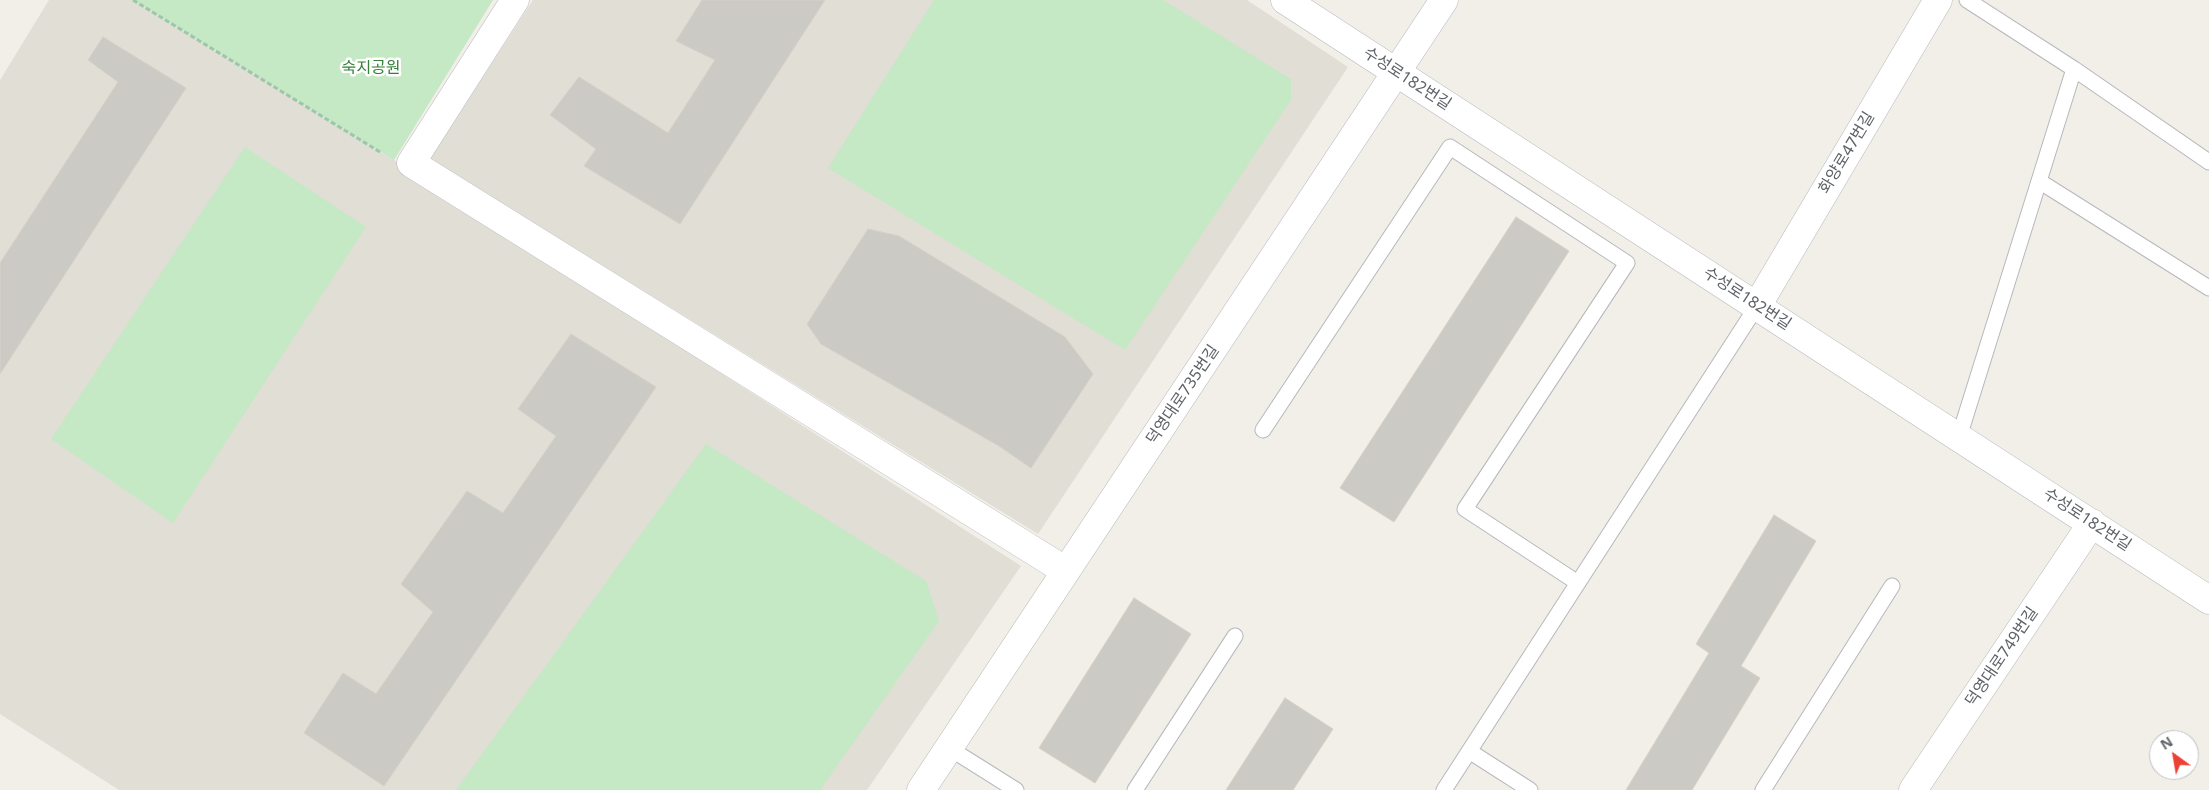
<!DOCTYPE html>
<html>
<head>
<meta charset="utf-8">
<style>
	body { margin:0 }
	#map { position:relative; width:2209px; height:790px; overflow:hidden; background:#f1efe8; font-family:"Noto Sans",sans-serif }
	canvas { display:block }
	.north { position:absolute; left:2149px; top:730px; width:50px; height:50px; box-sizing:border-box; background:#fff; border:1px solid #bfc1c3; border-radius:50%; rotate:328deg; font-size:14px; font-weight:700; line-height:20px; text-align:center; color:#5f6368 }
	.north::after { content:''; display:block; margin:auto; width:18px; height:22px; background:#ea4335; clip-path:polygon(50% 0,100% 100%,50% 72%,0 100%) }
</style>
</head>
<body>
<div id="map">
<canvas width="2209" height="790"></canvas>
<div class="north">N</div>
</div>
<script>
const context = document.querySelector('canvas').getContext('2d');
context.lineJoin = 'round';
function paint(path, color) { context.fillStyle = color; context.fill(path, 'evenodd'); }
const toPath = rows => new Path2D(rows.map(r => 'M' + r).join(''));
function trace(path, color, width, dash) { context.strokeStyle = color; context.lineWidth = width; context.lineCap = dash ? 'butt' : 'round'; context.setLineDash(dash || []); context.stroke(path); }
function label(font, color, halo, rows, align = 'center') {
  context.font = font + ' "Noto Sans","Noto Sans KR",sans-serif'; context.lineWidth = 5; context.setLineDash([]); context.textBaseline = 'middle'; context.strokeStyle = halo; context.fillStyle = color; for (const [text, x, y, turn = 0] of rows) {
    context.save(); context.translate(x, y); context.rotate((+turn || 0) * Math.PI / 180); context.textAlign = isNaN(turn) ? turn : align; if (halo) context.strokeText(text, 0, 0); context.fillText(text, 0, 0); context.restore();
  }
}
paint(toPath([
	[49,0,133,0,394,160,523,246,1021,566,867,790,119,790,0,714,0,80],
	[533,0,1247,0,1348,67,1038,534,430,159]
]), '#e1ded6');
paint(toPath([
	[133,0,493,0,394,160],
	[934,0,1163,0,1291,79,1291,100,1125,350,828,168],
	[245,147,366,227,173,523,51,439],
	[706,444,926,581,939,621,820,790,456,790]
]), '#c5e8c5');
const building = toPath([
	[702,0,825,0,680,224,584,166,596,149,550,115,579,77,668,133,715,60,676,41,702,0],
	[103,37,186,88,0,374,0,263,118,82,88,60,103,37],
	[1516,217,1569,251,1394,522,1340,488,1516,217],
	[868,229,899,236,1065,337,1093,374,1031,468,999,446,821,344,807,324,868,229],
	[571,334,656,387,384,786,304,733,343,673,376,694,433,612,401,584,467,491,503,513,556,436,518,409,571,334],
	[1774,515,1816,541,1741,666,1760,678,1692,790,1626,790,1709,653,1696,644,1774,515],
	[1134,598,1191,634,1095,783,1039,748,1134,598],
	[1285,698,1333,729,1293,790,1226,790,1285,698]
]);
paint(building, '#cccac5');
trace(building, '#d6d1c6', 1);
const lane = toPath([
	[2074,69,2209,162],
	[2039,181,2209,288],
	[1263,430,1450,147,1627,263,1465,509,1578,583],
	[1959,437,2074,69,1967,0],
	[949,748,1016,790],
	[1469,751,1530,790],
	[1135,790,1235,636],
	[1444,790,1757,306],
	[1763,790,1892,586]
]);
const street = toPath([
	[515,0,411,163,1066,571],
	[1285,0,2209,600],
	[1757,306,1938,0],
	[921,790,1444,0],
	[1913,790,2092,523]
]);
trace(lane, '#b5b8bc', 17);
trace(street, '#b5b8bc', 29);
trace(toPath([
	[133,0,380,152]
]), '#9cc7a9', 3, [5, 2.5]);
trace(lane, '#fff', 15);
trace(street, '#fff', 28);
label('16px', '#348238', '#fff', [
	["숙지공원",371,68]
]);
label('16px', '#5f6368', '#fff', [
	["수성로182번길",1407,79,33],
	["화양로47번길",1847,153,-59],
	["수성로182번길",1747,299,33],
	["덕영대로735번길",1183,395,-56],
	["수성로182번길",2087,520,33],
	["덕영대로749번길",2002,657,-56]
]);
</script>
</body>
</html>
